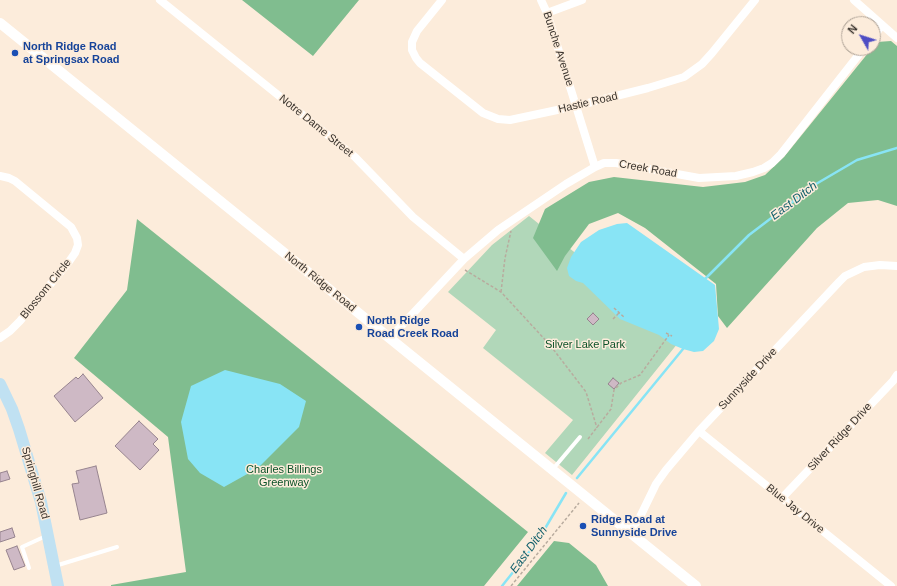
<!DOCTYPE html>
<html>
<head>
<meta charset="utf-8">
<style>
	body { margin:0 }
	#map { position:relative; width:897px; height:586px; overflow:hidden; background:#fcecdb; font-family:Arial,sans-serif }
	canvas { display:block }
	.north { position:absolute; left:841px; top:16px; width:40px; height:40px; box-sizing:border-box; background:#fcecdb; border:1px solid #aea296; border-radius:50%; rotate:309deg; font-size:11px; font-weight:700; line-height:16px; text-align:center; color:#3a342e }
	.north::after { content:''; display:block; margin:auto; width:14px; height:18px; background:#4e4dc4; clip-path:polygon(50% 0,100% 100%,50% 72%,0 100%) }
</style>
</head>
<body>
<div id="map">
<canvas width="897" height="586"></canvas>
<div class="north">N</div>
</div>
<script>
const context = document.querySelector('canvas').getContext('2d');
context.lineJoin = 'round';
function paint(path, color) { context.fillStyle = color; context.fill(path, 'evenodd'); }
const toPath = rows => new Path2D(rows.map(r => 'M' + r).join(''));
function trace(path, color, width, dash) { context.strokeStyle = color; context.lineWidth = width; context.lineCap = dash ? 'butt' : 'round'; context.setLineDash(dash || []); context.stroke(path); }
function label(font, color, halo, rows, align = 'center') {
  context.font = font + ' Arial,sans-serif'; context.lineWidth = 3; context.setLineDash([]); context.textBaseline = 'middle'; context.strokeStyle = halo; context.fillStyle = color; for (const [text, x, y, turn = 0] of rows) {
    context.save(); context.translate(x, y); context.rotate((+turn || 0) * Math.PI / 180); context.textAlign = isNaN(turn) ? turn : align; if (halo) context.strokeText(text, 0, 0); context.fillText(text, 0, 0); context.restore();
  }
}
paint(toPath([
	[529,216,682,338,572,475,545,453,573,420,483,348,496,330,448,292,492,245]
]), '#b1d7b9');
paint(toPath([
	[242,0,359,0,313,56],
	[891,41,897,46,897,206,878,200,848,203,817,228,727,328,718,316,716,284,645,228,618,213,589,224,565,256,557,271,533,238,545,209,589,182,614,177,703,187,745,182,765,175,784,157,877,42],
	[137,219,528,532,484,586,111,586,111,585,186,572,168,437,74,358,127,290],
	[554,541,569,543,596,565,608,586,517,586]
]), '#80bd8f');
paint(toPath([
	[627,223,715,285,719,329,714,341,703,351,694,352,683,349,671,344,659,335,620,319,583,283,576,281,569,276,567,268,571,257,581,242,599,230,617,224],
	[225,370,280,384,306,401,299,427,258,468,224,487,200,473,188,459,181,422,191,386]
]), '#88e4f5');
trace(toPath([
	[705,279,749,235,816,184,857,160,897,148],
	[577,478,683,349],
	[502,586,537,542,566,493]
]), '#88e4f5', 2.5);
const building = toPath([
	[593,313,599,319,593,325,587,319,593,313],
	[83,374,103,398,75,422,54,396,76,377,78,379,83,374],
	[613,378,619,383,614,389,608,384,613,378],
	[139,421,158,439,153,444,159,450,140,470,115,446,139,421],
	[96,466,107,513,80,520,72,484,79,483,76,471,96,466],
	[7,471,10,479,0,482,0,473,7,471],
	[12,528,15,537,0,542,0,532,12,528],
	[17,546,25,566,14,570,6,550,17,546]
]);
paint(building, '#ceb9c5');
trace(building, '#97848f', 1);
trace(toPath([
	[465,270,501,292,550,345,586,392,597,428],
	[501,292,505,258,511,231],
	[614,308,625,318],
	[613,319,619,313],
	[666,333,672,336],
	[588,439,611,409,614,390,621,383,640,375,669,335],
	[511,586,579,503]
]), '#b8ab9e', 1.5, [3, 2]);
trace(toPath([
	[553,469,580,437],
	[55,566,117,547],
	[29,568,22,547,46,536]
]), '#fff', 4);
trace(toPath([
	[160,0,355,157,413,217,464,259],
	[442,0,417,31,412,42,412,50,416,58,420,63,483,113,498,119,510,120,576,106,648,88,684,77,702,64,712,53,755,0],
	[541,0,547,13,595,167],
	[854,0,897,38],
	[547,13,582,0],
	[873,37,882,25],
	[0,176,9,178,15,181,71,227,77,238,78,245,75,253,68,263,20,321,10,331,0,338],
	[390,338,464,259,498,230,566,184,595,167,604,163,616,163,699,178,736,176,753,172,764,168,772,163,781,154,864,48],
	[699,431,891,586],
	[782,498,893,381,897,375],
	[629,532,639,519,656,484,666,470,699,431,839,282,845,276,864,267,880,265,897,266]
]), '#fff', 8);
trace(toPath([
	[0,23,696,586]
]), '#fff', 10);
trace(toPath([
	[0,384,12,409,19,429,41,502,58,586]
]), '#c0e1f2', 12);
for (const [x, y, r, color] of [
	[15,53,4,"#1a4fb4"],
	[359,327,4,"#1a4fb4"],
	[583,526,4,"#1a4fb4"]
]) { const dot = new Path2D(); dot.arc(x, y, r, 0, 2 * Math.PI); context.fillStyle = color; context.fill(dot); trace(dot, '#fcecdb', 1.5); }
label('bold 11px', '#164399', '#fcecdb', [
	["North Ridge Road",23,47],
	["at Springsax Road",23,60],
	["North Ridge",367,321],
	["Road Creek Road",367,334],
	["Ridge Road at",591,520],
	["Sunnyside Drive",591,533]
], 'left');
label('11px', '#3a342e', '#fcecdb', [
	["Bunche Avenue",558,49,72],
	["Hastie Road",588,103,-13],
	["Notre Dame Street",316,126,39],
	["Creek Road",648,169,10],
	["North Ridge Road",320,282,39],
	["Blossom Circle",46,289,-51],
	["Sunnyside Drive",748,379,-47],
	["Silver Ridge Drive",840,437,-47],
	["Springhill Road",35,483,74],
	["Blue Jay Drive",795,509,39]
]);
label('11px', '#0b5228', '#fcecdb', [
	["Silver Lake Park",585,345],
	["Charles Billings",284,470],
	["Greenway",284,483]
]);
label('italic 12px', '#14616d', '#fcecdb', [
	["East Ditch",794,201,-37],
	["East Ditch",529,550,-54]
]);
</script>
</body>
</html>
